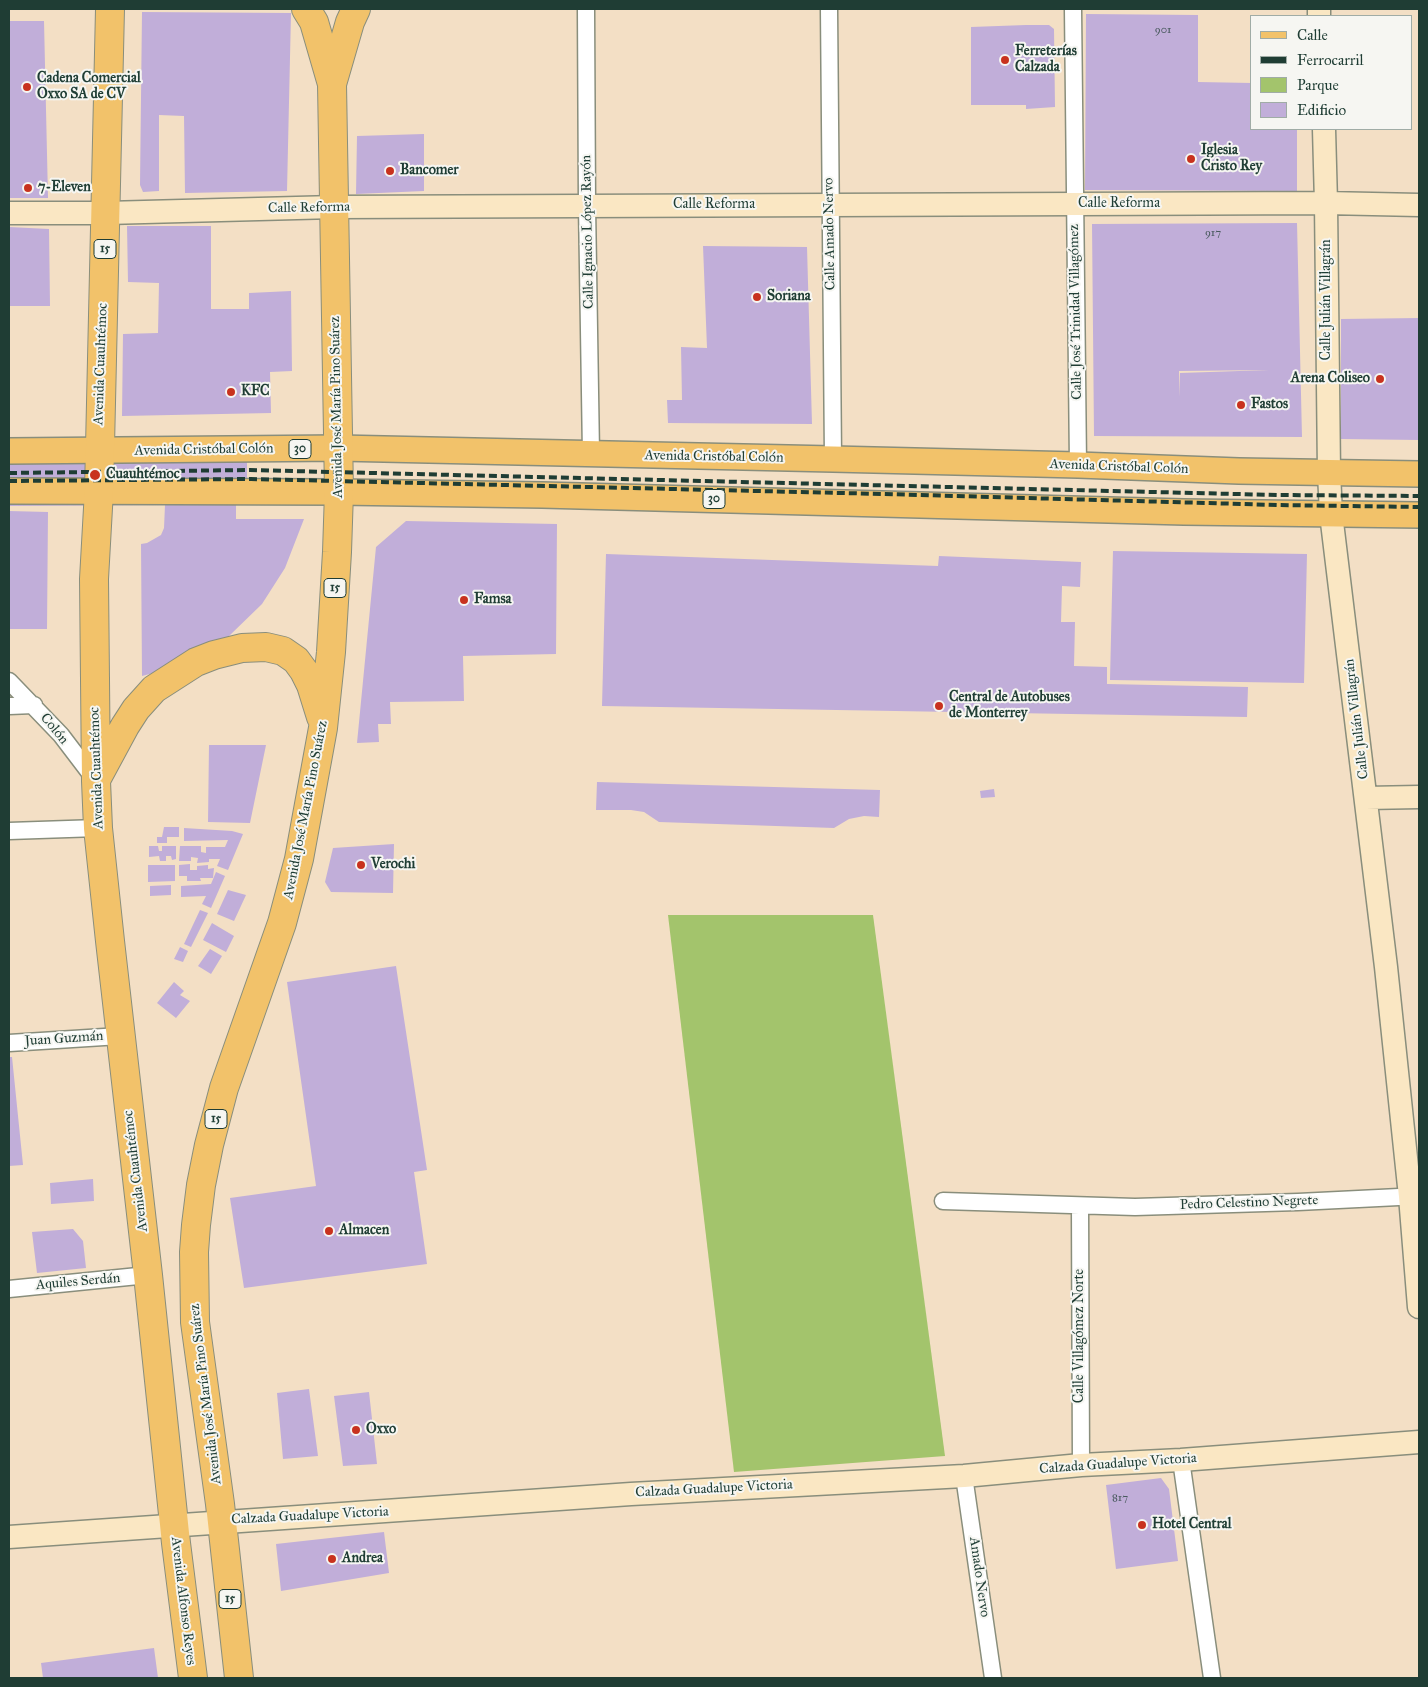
<!DOCTYPE html>
<html>
<head>
<meta charset="utf-8">
<style>
	body { margin:0 }
	#map { position:relative; width:1428px; height:1687px; overflow:hidden; background:#f3dfc5; font-family:"IM FELL Great Primer",serif }
	canvas { display:block }
	.frame { position:absolute; inset:0; border:10px solid #1f3d34; pointer-events:none }
	.legend { position:absolute; left:1250px; top:15px; width:162px; height:115px; box-sizing:border-box; background:#f6f6f2; border:1px solid #a0aca6; margin:0; padding:6px 9px; list-style:none; font-size:15px; color:#1f3d34 }
	.legend li { display:flex; align-items:center; gap:10px; height:25px }
	.legend b { width:25px; border:1px solid #a0aca6 }
</style>
</head>
<body>
<div id="map">
<canvas width="1428" height="1687"></canvas>
<div class="frame"></div>
<ul class="legend">
<li><b style="height:6px;background:#f2c26a"></b>Calle</li>
<li><b style="height:6px;background:#1f3d34"></b>Ferrocarril</li>
<li><b style="height:14px;background:#a3c46c"></b>Parque</li>
<li><b style="height:14px;background:#c1aed9"></b>Edificio</li>
</ul>
</div>
<script>
const context = document.querySelector('canvas').getContext('2d');
context.lineJoin = 'round';
function paint(path, color) { context.fillStyle = color; context.fill(path, 'evenodd'); }
const toPath = rows => new Path2D(rows.map(r => 'M' + r).join(''));
function trace(path, color, width, dash) { context.strokeStyle = color; context.lineWidth = width; context.lineCap = dash ? 'butt' : 'round'; context.setLineDash(dash || []); context.stroke(path); }
function label(font, color, halo, rows, align = 'center') {
  context.font = font + ' "IM FELL Great Primer",serif'; context.lineWidth = 4; context.setLineDash([]); context.textBaseline = 'middle'; context.strokeStyle = halo; context.fillStyle = color; for (const [text, x, y, turn = 0] of rows) {
    context.save(); context.translate(x, y); context.rotate((+turn || 0) * Math.PI / 180); context.textAlign = isNaN(turn) ? turn : align; if (halo) context.strokeText(text, 0, 0); context.fillText(text, 0, 0); context.restore();
  }
}
paint(toPath([
	[668,915,873,915,945,1456,734,1472]
]), '#a3c46c');
paint(toPath([
	[142,12,291,13,287,191,185,193,184,116,159,115,159,191,143,192,140,185],
	[1086,14,1198,15,1198,82,1252,83,1252,129,1297,129,1297,191,1085,190],
	[9,21,44,21,48,198,9,198],
	[1026,25,1049,25,1054,29,1055,107,1026,109,1026,105,971,105,971,27],
	[424,134,424,191,356,194,357,136],
	[1297,223,1302,437,1094,436,1092,224],
	[1269,370,1180,373,1180,397,1179,371],
	[127,226,211,226,211,309,249,309,249,293,291,291,292,371,270,372,271,413,122,416,123,334,158,333,159,283,128,282],
	[9,227,49,229,50,306,9,306],
	[703,246,807,247,812,424,668,423,667,400,682,400,681,347,707,348],
	[1419,318,1419,440,1341,439,1341,319],
	[247,445,247,504,236,505,236,519,304,519,285,568,262,604,228,637,161,671,142,676,141,544,147,543,161,535,164,528,165,505,9,506,9,446],
	[9,511,48,512,47,629,9,629],
	[406,521,557,524,556,654,463,656,464,701,390,702,391,724,378,724,379,742,357,743,376,547],
	[1113,551,1307,554,1304,683,1110,680],
	[606,554,938,566,939,556,1081,562,1080,587,1062,586,1061,622,1075,622,1074,666,1107,667,1107,684,1248,687,1247,717,602,706],
	[209,745,266,745,250,823,208,822],
	[597,782,880,790,879,817,864,816,849,819,834,828,659,822,644,812,631,810,596,810],
	[994,789,995,797,981,798,980,791],
	[164,827,179,827,179,837,167,837,167,843,157,843,157,837,162,837],
	[184,828,232,831,243,834,228,870,217,866,220,859,209,859,209,862,197,863,198,858,191,857,191,861,179,861,180,846,201,846,201,852,206,853,206,847,225,847,228,840,184,841],
	[394,844,393,893,331,892,325,882,333,848],
	[149,846,158,846,159,851,162,851,162,846,176,846,176,859,172,860,171,856,166,856,166,861,160,861,159,856,149,857],
	[190,864,190,870,197,870,197,866,208,865,208,869,214,868,213,878,200,878,201,881,187,881,187,876,179,876,179,865],
	[148,865,175,865,175,881,148,882],
	[216,872,225,876,211,908,202,904,206,896,181,897,181,886,211,884],
	[171,885,171,895,150,896,150,886],
	[228,890,246,895,234,921,217,914],
	[200,910,208,913,191,947,184,944],
	[212,923,234,936,226,952,203,940],
	[180,947,188,951,183,962,174,959],
	[210,949,222,956,211,974,198,966],
	[396,966,427,1170,414,1172,427,1264,244,1288,230,1198,316,1186,287,982],
	[174,982,184,991,180,995,190,1001,176,1018,157,1003],
	[9,1057,12,1057,23,1165,9,1166],
	[93,1179,94,1201,51,1204,50,1183],
	[73,1229,83,1241,86,1268,37,1273,32,1232],
	[309,1389,318,1456,283,1459,277,1393],
	[369,1392,377,1464,343,1466,334,1396],
	[1161,1478,1169,1489,1178,1561,1116,1569,1106,1485],
	[384,1532,389,1573,281,1591,276,1544],
	[154,1648,158,1678,43,1678,41,1663]
]), '#c1aed9');
const street = toPath([
	[586,9,587,206,591,454],
	[829,9,833,459],
	[1073,9,1078,465],
	[9,681,61,735,96,781],
	[9,706,34,705],
	[9,831,98,828],
	[9,1043,120,1036],
	[943,1201,1135,1207,1298,1202,1419,1196],
	[1080,1206,1081,1465],
	[9,1289,148,1275],
	[1181,1460,1212,1678],
	[964,1476,993,1678]
]);
const secondary = toPath([
	[1319,9,1319,16],
	[1324,129,1326,203,1329,473,1331,514,1386,967,1410,1196,1419,1307],
	[9,213,106,213,335,207,1326,203,1419,205],
	[1366,798,1419,797],
	[9,1537,631,1494,964,1476,1081,1465,1181,1460,1419,1442]
]);
const primary = toPath([
	[9,451,339,448,833,459,1078,465,1239,471,1419,474],
	[9,491,339,492,542,495,1184,512,1419,515]
]);
const highway = toPath([
	[110,9,99,490,94,579,96,781,98,828,110,941,148,1275,176,1543,193,1678],
	[332,84,350,22,356,9],
	[98,776,125,726,136,709,154,689,196,662,214,655,242,648,266,647,283,651,296,660,304,671,311,685,321,717],
	[239,1678,220,1504,195,1322,194,1252,196,1225,201,1185,209,1145,224,1088,282,923,299,859,323,728,331,652,337,552,339,492,332,84,314,22,306,9]
]);
trace(street, '#898e7c', 19);
trace(secondary, '#898e7c', 25);
trace(primary, '#898e7c', 28);
trace(highway, '#898e7c', 30);
trace(street, '#fff', 16);
trace(secondary, '#fae7c3', 22);
trace(primary, '#f2c26a', 25);
trace(highway, '#f2c26a', 28);
trace(toPath([
	[9,473,250,470,1277,495,1419,496],
	[9,481,251,479,884,494,1278,505,1419,507]
]), '#1f3d34', 4, [8, 4]);
for (const [x, y, r, color] of [
	[1005,60,5,"#c8321e"],
	[27,87,5,"#c8321e"],
	[1191,159,5,"#c8321e"],
	[390,171,5,"#c8321e"],
	[28,188,5,"#c8321e"],
	[757,297,5,"#c8321e"],
	[1380,379,5,"#c8321e"],
	[231,392,5,"#c8321e"],
	[1241,405,5,"#c8321e"],
	[95,475,6,"#c8321e"],
	[464,600,5,"#c8321e"],
	[939,706,5,"#c8321e"],
	[361,865,5,"#c8321e"],
	[329,1231,5,"#c8321e"],
	[356,1430,5,"#c8321e"],
	[1142,1525,5,"#c8321e"],
	[332,1559,5,"#c8321e"]
]) { const dot = new Path2D(); dot.arc(x, y, r, 0, 2 * Math.PI); context.fillStyle = color; context.fill(dot); trace(dot, '#f6f6f2', 2); }
label('11px', '#48595d', null, [
	["901",1163,30],
	["917",1213,233],
	["817",1120,1498]
]);
for (const [x, y, w] of [
	[105,249,22],
	[300,449,22],
	[714,499,22],
	[335,588,22],
	[216,1119,22],
	[230,1599,22]
]) { const box = new Path2D(); box.roundRect(x - w / 2, y - 9.5, w, 19, 4); context.fillStyle = '#f6f6f2'; context.fill(box); trace(box, '#1f3d34', 1); }
label('bold 12px', '#1f3d34', null, [
	["15",105,249],
	["30",300,449],
	["30",714,499],
	["15",335,588],
	["15",216,1119],
	["15",230,1599]
]);
label('bold 14px', '#1f3d34', '#f6f6f2', [
	["Ferreterías",1015,52],
	["Calzada",1015,68],
	["Cadena Comercial",37,79],
	["Oxxo SA de CV",37,95],
	["Iglesia",1201,151],
	["Cristo Rey",1201,167],
	["Bancomer",400,171],
	["7-Eleven",38,188],
	["Soriana",767,297],
	["Arena Coliseo",1370,379,"right"],
	["KFC",241,392],
	["Fastos",1251,405],
	["Cuauhtémoc",106,475],
	["Famsa",474,600],
	["Central de Autobuses",949,698],
	["de Monterrey",949,714],
	["Verochi",371,865],
	["Almacen",339,1231],
	["Oxxo",366,1430],
	["Hotel Central",1152,1525],
	["Andrea",342,1559]
], 'left');
label('14px', '#1f3d34', '#f6f6f2', [
	["Calle Reforma",1119,204],
	["Calle Reforma",714,205],
	["Calle Reforma",309,208,-1],
	["Calle Ignacio López Rayón",588,232,-91],
	["Calle Amado Nervo",830,234,-91],
	["Calle Julián Villagrán",1327,300,-90],
	["Calle José Trinidad Villagómez",1076,312,-91],
	["Avenida Cuauhtémoc",101,364,-88],
	["Avenida José María Pino Suárez",337,407,-91],
	["Avenida Cristóbal Colón",204,450,-1],
	["Avenida Cristóbal Colón",714,457,1],
	["Avenida Cristóbal Colón",1119,467,2],
	["Calle Julián Villagrán",1357,719,-97],
	["Colón",54,729,50],
	["Avenida Cuauhtémoc",97,768,-92],
	["Avenida José María Pino Suárez",306,810,-79],
	["Juan Guzmán",64,1039,-4],
	["Avenida Cuauhtémoc",136,1171,-97],
	["Pedro Celestino Negrete",1249,1203,-2],
	["Aquiles Serdán",78,1282,-5],
	["Calle Villagómez Norte",1080,1336,-90],
	["Avenida José María Pino Suárez",206,1394,-97],
	["Calzada Guadalupe Victoria",1118,1464,-4],
	["Calzada Guadalupe Victoria",714,1489,-3],
	["Calzada Guadalupe Victoria",310,1516,-3],
	["Amado Nervo",979,1577,82],
	["Avenida Alfonso Reyes",183,1601,83]
]);
</script>
</body>
</html>
